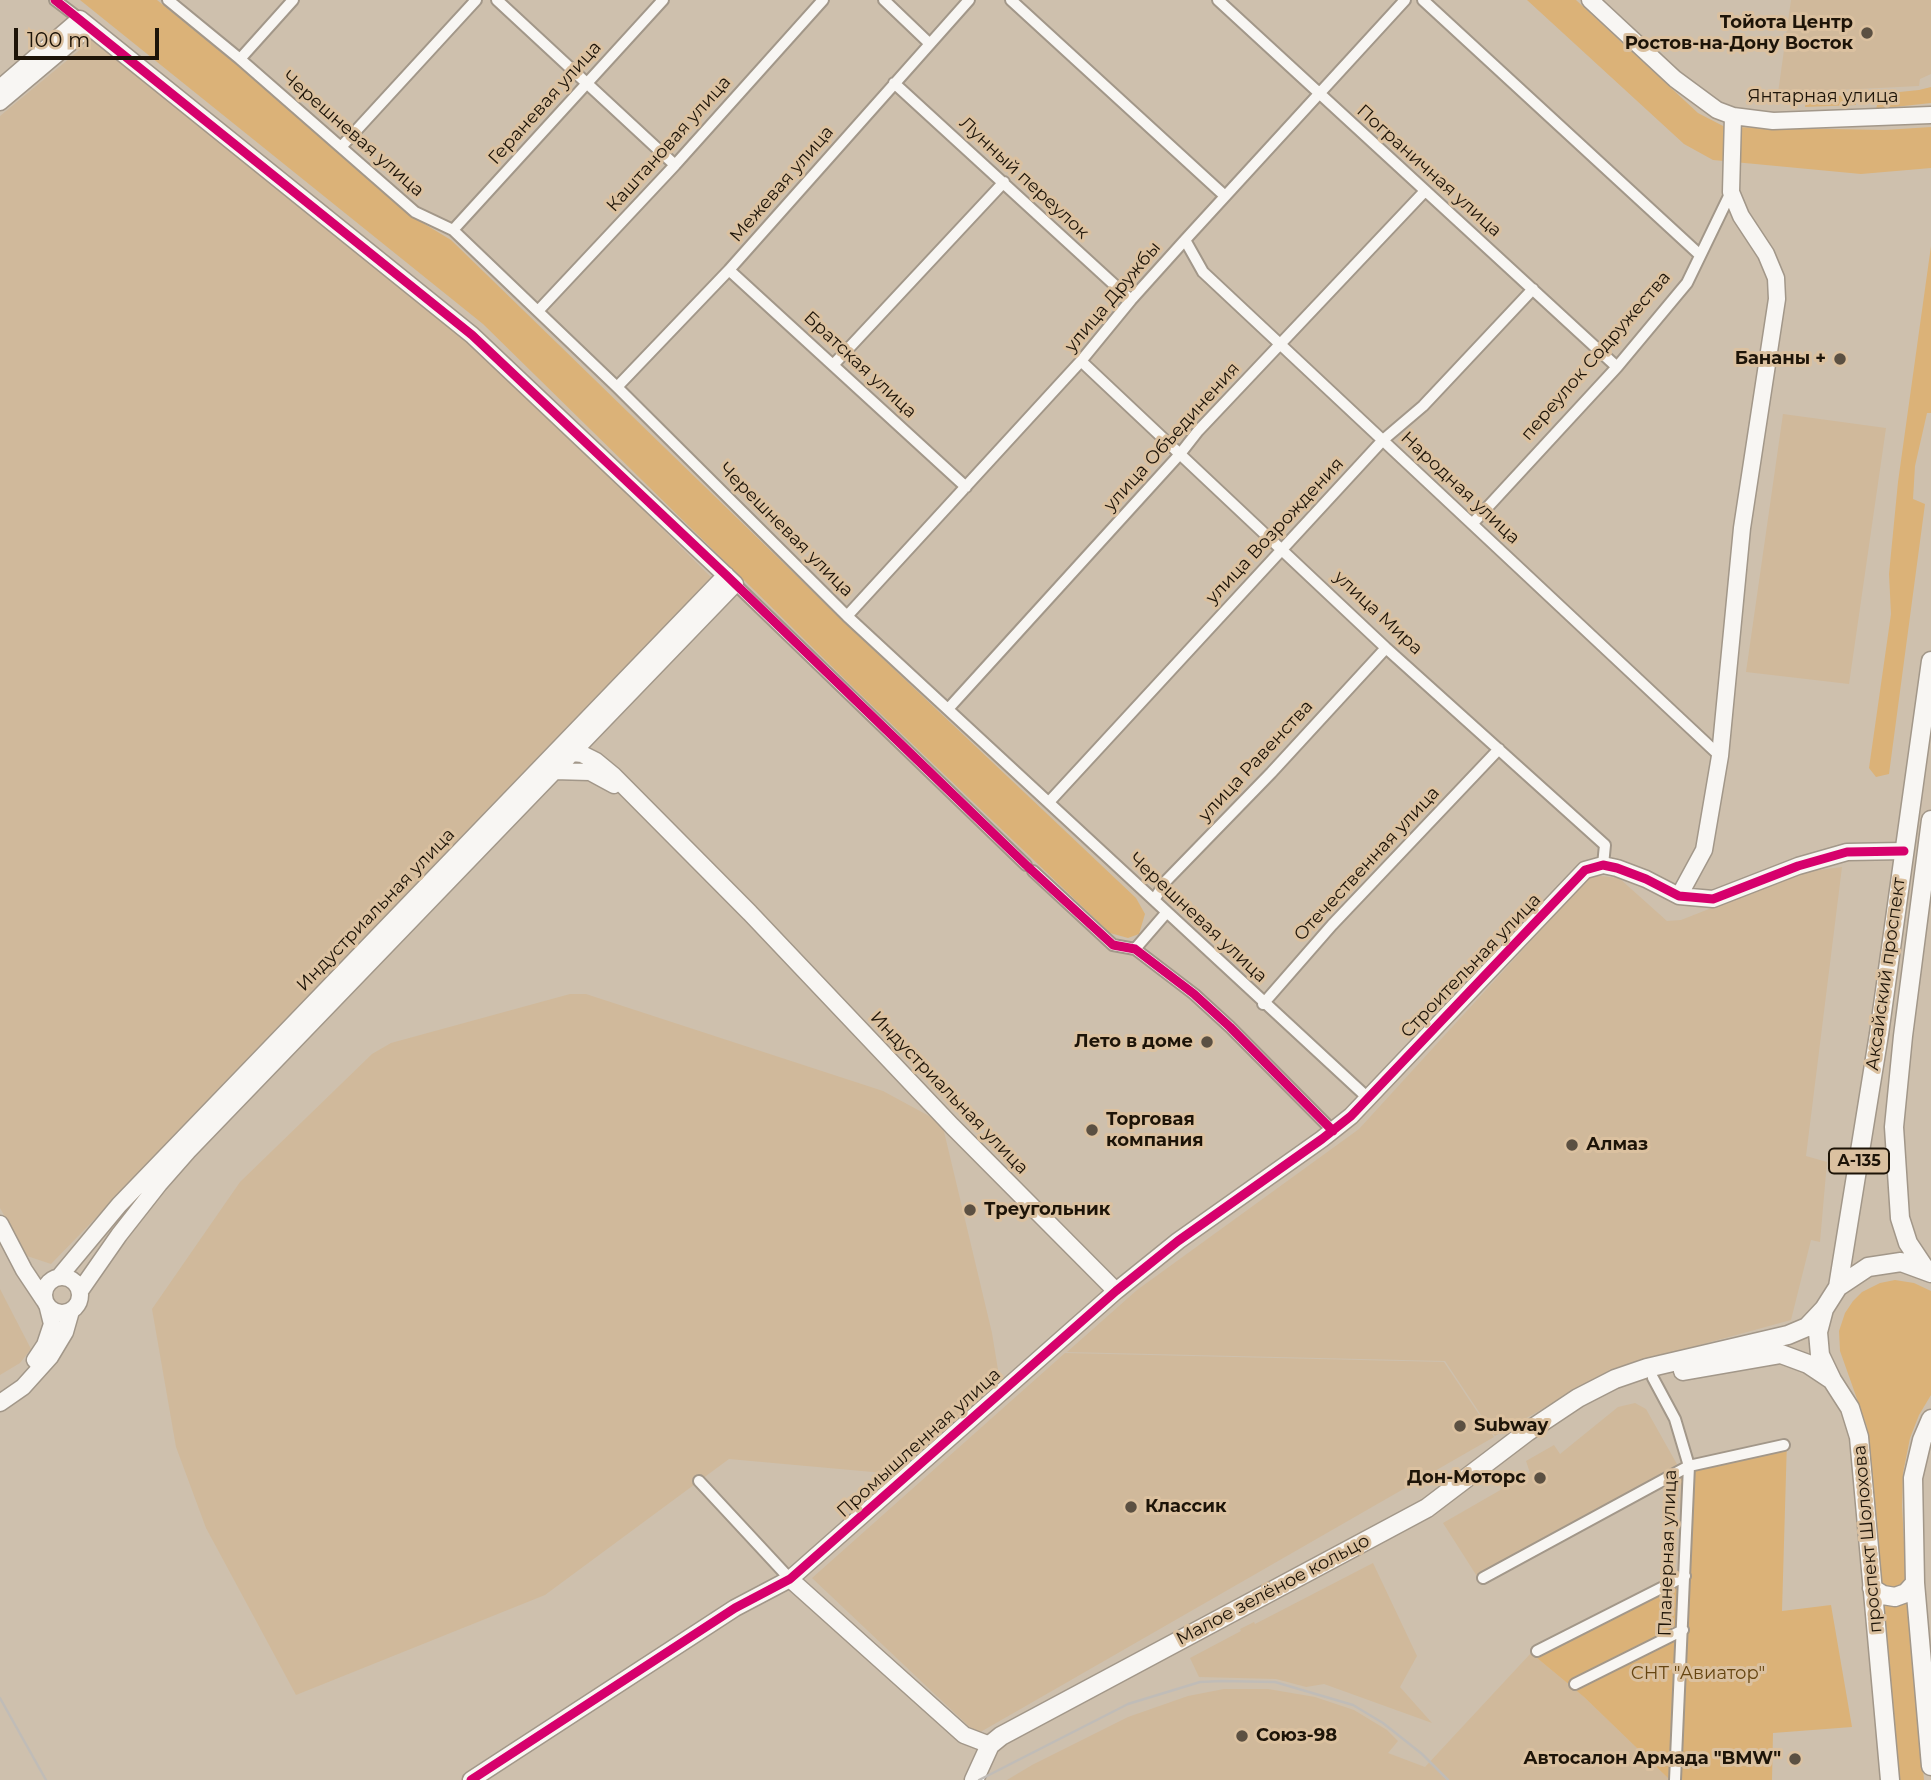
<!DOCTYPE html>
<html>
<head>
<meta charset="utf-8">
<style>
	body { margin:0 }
	#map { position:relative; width:1931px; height:1780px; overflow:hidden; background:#cec0ad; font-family:Montserrat,sans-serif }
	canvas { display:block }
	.scale { position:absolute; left:14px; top:28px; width:145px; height:32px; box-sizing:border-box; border:4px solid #1d1408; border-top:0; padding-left:9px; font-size:21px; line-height:24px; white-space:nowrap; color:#1d1408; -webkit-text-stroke:5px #dbc1a0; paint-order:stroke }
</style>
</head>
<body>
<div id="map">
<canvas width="1931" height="1780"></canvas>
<div class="scale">100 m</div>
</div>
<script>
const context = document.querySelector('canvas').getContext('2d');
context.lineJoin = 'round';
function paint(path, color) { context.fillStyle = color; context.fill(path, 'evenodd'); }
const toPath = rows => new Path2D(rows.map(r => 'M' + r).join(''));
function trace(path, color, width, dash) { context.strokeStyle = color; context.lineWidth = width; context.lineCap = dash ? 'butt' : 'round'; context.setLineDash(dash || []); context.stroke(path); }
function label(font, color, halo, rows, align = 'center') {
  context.font = font + ' Montserrat,sans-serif'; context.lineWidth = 6; context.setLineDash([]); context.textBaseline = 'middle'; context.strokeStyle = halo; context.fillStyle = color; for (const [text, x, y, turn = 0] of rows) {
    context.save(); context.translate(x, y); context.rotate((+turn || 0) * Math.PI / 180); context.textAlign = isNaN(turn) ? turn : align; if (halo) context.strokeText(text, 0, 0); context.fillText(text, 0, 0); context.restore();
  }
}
paint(toPath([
	[1791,0,1931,0,1931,74,1920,79,1919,86,1778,93],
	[94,38,486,355,715,581,51,1264,27,1256,0,1208,0,116],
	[1783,414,1886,428,1849,684,1746,672],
	[1842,867,1806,1156,1827,1162,1820,1242,1811,1240,1791,1320,1612,1369,1495,1436,1445,1361,1067,1352,1137,1290,1359,1129,1591,875,1619,878,1667,921,1681,920,1803,872],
	[570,994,586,994,883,1091,942,1123,992,1333,1000,1382,895,1474,729,1459,545,1595,296,1695,206,1528,176,1447,152,1309,240,1182,372,1054,391,1043],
	[0,1289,31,1349,20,1363,0,1375],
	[1065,1353,1444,1362,1494,1437,977,1734,812,1578],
	[1635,1403,1646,1409,1678,1466,1480,1581,1443,1523,1530,1473,1526,1461,1554,1445,1560,1454,1618,1407],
	[1373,1563,1417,1656,1400,1687,1432,1723,1324,1684,1306,1687,1276,1679,1199,1677,1190,1658,1241,1631,1240,1629,1254,1622,1255,1624],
	[1531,1653,1584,1697,1670,1780,1007,1780,1032,1765,1128,1717,1188,1696,1224,1689,1268,1689,1315,1697,1354,1710,1387,1730,1398,1741,1388,1753,1425,1767]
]), '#d0b99b');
paint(toPath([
	[80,0,157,0,237,65,413,217,451,240,843,621,1136,898,1145,914,1139,934,1128,938,1110,933,858,692,483,324],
	[1527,0,1576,0,1698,113,1725,127,1885,130,1931,127,1931,168,1861,174,1713,160,1684,144],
	[1931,87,1931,103,1876,109,1880,94,1919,90],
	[1853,94,1856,105,1805,107,1806,100],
	[1931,246,1931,413,1927,413,1915,466,1913,499,1925,504,1889,774,1876,777,1869,768,1891,614,1889,574,1898,482],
	[1895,1280,1914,1283,1931,1291,1931,1395,1919,1415,1910,1438,1903,1473,1902,1506,1906,1578,1924,1780,1896,1780,1871,1461,1867,1427,1840,1351,1839,1331,1845,1313,1853,1301,1862,1292,1880,1283],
	[1787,1440,1782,1611,1831,1605,1852,1727,1773,1733,1772,1780,1670,1780,1584,1697,1531,1653,1680,1576,1681,1466]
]), '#dbb278');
const street = toPath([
	[55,0,80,19],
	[168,0,240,59,415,212,453,230,617,387,847,616,1369,1099],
	[497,0,675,165],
	[884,0,929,43],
	[1011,0,1225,196],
	[1218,0,1617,367],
	[1423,0,1700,255],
	[240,59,293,0],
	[894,83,1131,300],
	[341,147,476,0],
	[453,230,663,0],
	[1185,240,1203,272,1720,756],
	[729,270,966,487],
	[538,311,675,165,823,0],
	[1081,361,1386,648,1605,845,1603,865],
	[834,364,1004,182],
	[617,387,729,270,969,0],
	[1473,523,1617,367,1687,283,1731,192],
	[735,584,1026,865],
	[847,616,1081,361,1131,300,1185,240,1405,0],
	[948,709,1180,454,1198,431,1425,191],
	[1049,802,1383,440,1423,406,1533,289],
	[1033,871,1113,945,1135,949,1194,994,1230,1027,1333,1131],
	[1154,900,1166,881,1271,773,1386,648],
	[1135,949,1167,912],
	[1263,1004,1332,925,1499,749],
	[1653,1378,1675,1419,1689,1466,1675,1780],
	[699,1481,790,1579],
	[1483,1578,1689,1466,1784,1445],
	[1537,1651,1685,1576],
	[1575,1684,1683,1630]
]);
const secondary = toPath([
	[1590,0,1675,79,1717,110,1733,116,1773,121,1931,115],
	[0,88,80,19,472,335,735,584,188,1151,159,1184,119,1235,80,1291],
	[0,102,89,27],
	[565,752,582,754,596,761,613,775,750,913,952,1126,1116,1291],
	[554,771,590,772,614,785],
	[1679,896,1704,850,1720,756,1742,528,1777,299,1776,278,1766,254,1741,216,1731,192,1733,116],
	[0,1224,24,1270,44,1300],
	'44 1295a18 18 0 1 1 36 0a18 18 0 1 1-36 0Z',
	[59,1277,119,1205,726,575],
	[35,1360,45,1345,52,1324,48,1308],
	[0,1403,23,1387,50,1357,65,1332,71,1311],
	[790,1579,964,1735,990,1745],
	[471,1780,735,1608,790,1579,1116,1291,1178,1241,1322,1139,1351,1116,1585,870,1603,865,1617,868,1646,879,1679,896,1713,899,1798,866,1847,852,1904,851]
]);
const primary = toPath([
	[1926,1270,1908,1243,1900,1218,1894,1127,1903,1036,1931,820],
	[1838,1287,1879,1034,1931,661],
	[1683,1371,1781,1354,1808,1364,1832,1380],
	[1931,1419,1922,1440,1913,1478,1915,1583,1931,1766],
	[1872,1588,1883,1595,1895,1597,1906,1593,1915,1583],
	[974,1780,990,1745,1001,1736,1427,1508,1527,1432,1578,1398,1615,1379,1647,1368,1788,1335,1807,1327,1824,1309],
	[1890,1780,1859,1437,1850,1408,1832,1380,1820,1355,1818,1332,1824,1309,1838,1287,1868,1267,1901,1262,1931,1273]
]);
trace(street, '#a29789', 14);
trace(secondary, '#a29789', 19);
trace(primary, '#a29789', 21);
trace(street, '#f8f6f3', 10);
trace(secondary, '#f8f6f3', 16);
trace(primary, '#f8f6f3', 18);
trace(toPath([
	[0,1698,46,1780],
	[979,1780,1128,1704,1200,1682,1222,1681,1275,1682,1353,1705,1383,1723,1422,1754,1448,1780]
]), '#c0bcb7', 2.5);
trace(toPath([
	[55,0,472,335,726,575,1026,865,1113,945,1135,949,1194,994,1230,1027,1333,1131],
	[471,1780,735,1608,790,1579,1116,1291,1178,1241,1322,1139,1351,1116,1585,870,1603,865,1617,868,1646,879,1679,896,1713,899,1798,866,1847,852,1904,851]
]), '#d6006c', 9);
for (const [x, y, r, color] of [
	[1867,33,7,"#5b5042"],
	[1840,359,7,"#5b5042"],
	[1207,1042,7,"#5b5042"],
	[1092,1130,7,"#5b5042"],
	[1572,1145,7,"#5b5042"],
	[970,1210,7,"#5b5042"],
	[1460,1426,7,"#5b5042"],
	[1540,1478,7,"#5b5042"],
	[1131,1507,7,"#5b5042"],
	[1242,1736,7,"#5b5042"],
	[1795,1759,7,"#5b5042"]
]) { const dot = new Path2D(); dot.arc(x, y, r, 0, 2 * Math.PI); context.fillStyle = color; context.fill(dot); trace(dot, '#dbc1a0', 2.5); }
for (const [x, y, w] of [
	[1859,1161,60]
]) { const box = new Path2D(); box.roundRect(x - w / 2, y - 12.5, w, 25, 5); context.fillStyle = '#dbc1a0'; context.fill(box); trace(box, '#1d1408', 2); }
label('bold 16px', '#1d1408', null, [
	["А-135",1859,1161]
]);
label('bold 18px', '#1d1408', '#dbc1a0', [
	["Тойота Центр",1853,23,"right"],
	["Ростов-на-Дону Восток",1853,44,"right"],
	["Бананы +",1826,359,"right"],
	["Лето в доме",1193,1042,"right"],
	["Торговая",1106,1120],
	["компания",1106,1141],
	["Алмаз",1586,1145],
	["Треугольник",984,1210],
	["Subway",1474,1426],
	["Дон-Моторс",1526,1478,"right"],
	["Классик",1145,1507],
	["Союз-98",1256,1736],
	["Автосалон Армада \"BMW\"",1781,1759,"right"]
], 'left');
label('18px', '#1d1408', '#dbc1a0', [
	["Янтарная улица",1823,97],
	["Гераневая улица",545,103,-48],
	["Черешневая улица",353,134,41],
	["Каштановая улица",669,144,-48],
	["Пограничная улица",1429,171,42],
	["Лунный переулок",1024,178,43],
	["Межевая улица",782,184,-49],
	["улица Дружбы",1113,297,-50],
	["переулок Содружества",1596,356,-49],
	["Братская улица",860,365,43],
	["улица Объединения",1172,437,-48],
	["Народная улица",1460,488,43],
	["Черешневая улица",786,530,45],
	["улица Возрождения",1275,531,-47],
	["улица Мира",1378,613,43],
	["улица Равенства",1256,761,-47],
	["Отечественная улица",1367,864,-47],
	["Индустриальная улица",376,910,-46],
	["Черешневая улица",1198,918,43],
	["Строительная улица",1471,966,-46],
	["Аксайский проспект",1886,974,-82],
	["Индустриальная улица",949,1093,46],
	["Промышленная улица",919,1443,-42],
	["проспект Шолохова",1868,1539,-95],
	["Планерная улица",1668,1553,-88],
	["Малое зелёное кольцо",1273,1590,-28]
]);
label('18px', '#664511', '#dbc1a0', [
	["СНТ \"Авиатор\"",1698,1674]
]);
</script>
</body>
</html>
